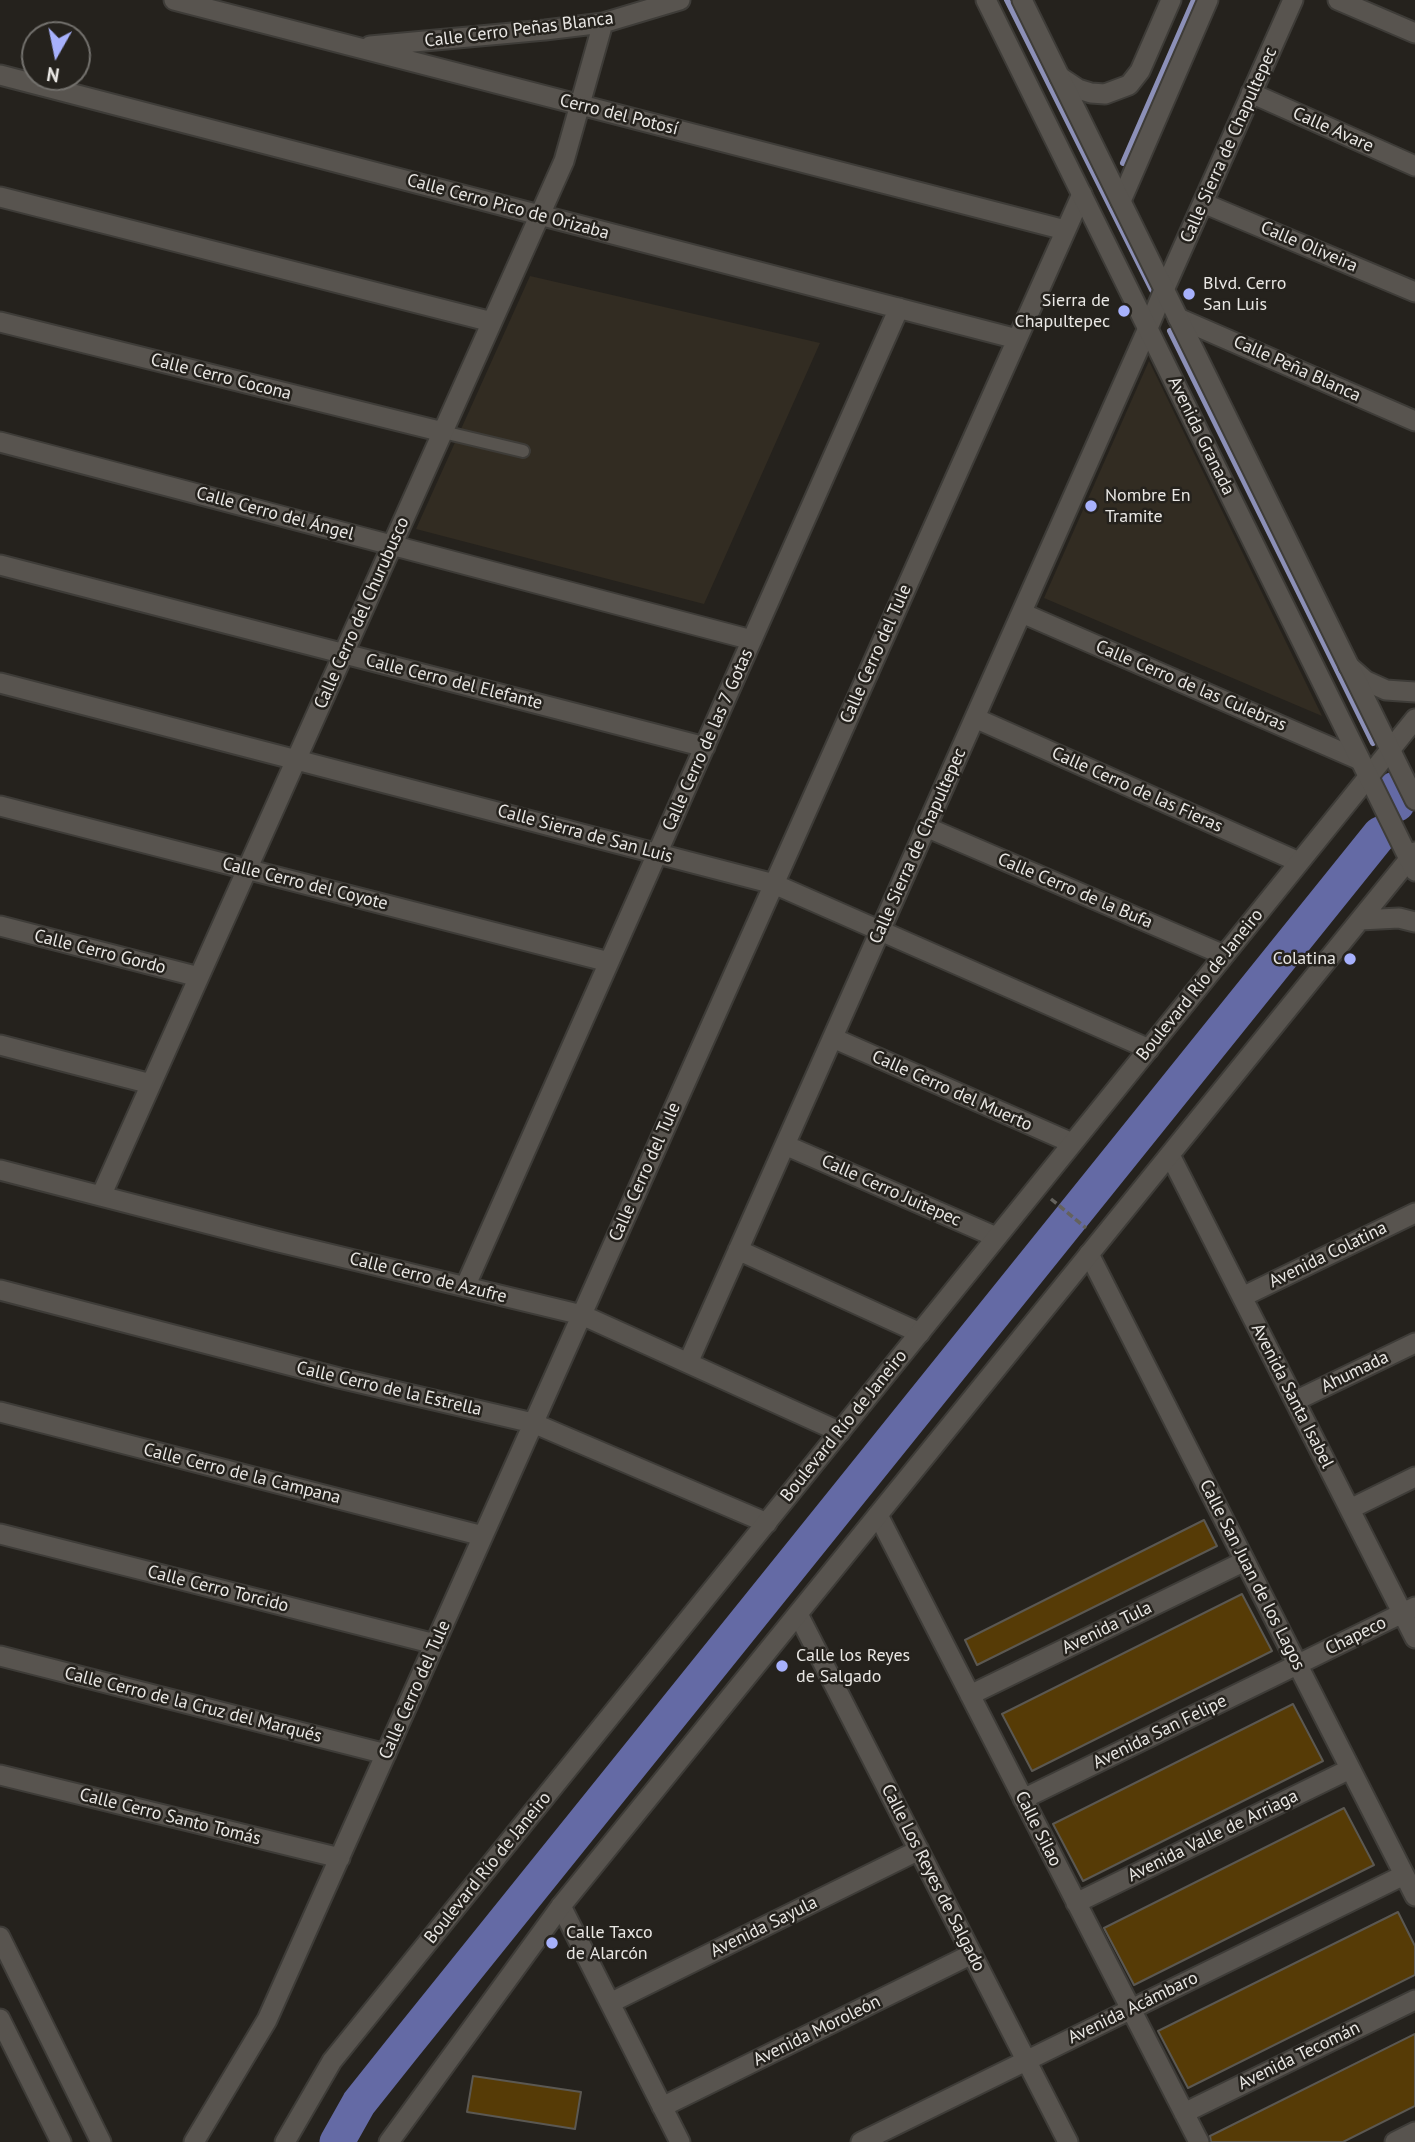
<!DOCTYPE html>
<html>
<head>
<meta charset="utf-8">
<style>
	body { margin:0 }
	#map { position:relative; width:1415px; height:2142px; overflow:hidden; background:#25221d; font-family:"PT Sans",sans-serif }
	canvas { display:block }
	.north { position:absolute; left:21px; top:21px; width:70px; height:70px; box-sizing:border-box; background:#25221d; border:2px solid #73716d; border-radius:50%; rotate:189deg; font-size:19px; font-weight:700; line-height:28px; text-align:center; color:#e9e7e4 }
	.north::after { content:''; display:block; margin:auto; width:24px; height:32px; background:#a7b1fc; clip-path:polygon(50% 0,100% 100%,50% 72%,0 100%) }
</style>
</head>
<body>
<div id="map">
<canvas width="1415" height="2142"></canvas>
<div class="north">N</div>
</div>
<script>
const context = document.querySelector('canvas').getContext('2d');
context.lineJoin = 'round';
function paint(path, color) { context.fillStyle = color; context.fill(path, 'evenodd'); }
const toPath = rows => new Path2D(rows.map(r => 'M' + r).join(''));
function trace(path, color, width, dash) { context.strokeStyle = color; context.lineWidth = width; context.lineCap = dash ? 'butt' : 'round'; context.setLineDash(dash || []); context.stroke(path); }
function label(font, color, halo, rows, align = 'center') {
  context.font = font + ' "PT Sans",sans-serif'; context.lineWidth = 5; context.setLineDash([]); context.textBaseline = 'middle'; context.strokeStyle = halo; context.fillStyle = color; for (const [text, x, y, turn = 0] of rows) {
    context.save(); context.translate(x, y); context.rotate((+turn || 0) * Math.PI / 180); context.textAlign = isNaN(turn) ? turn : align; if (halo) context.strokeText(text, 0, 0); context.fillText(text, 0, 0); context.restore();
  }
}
paint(toPath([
	[530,276,820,343,704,604,416,529],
	[1149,361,1322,716,1044,598]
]), '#322c22');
trace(toPath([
	[1007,0,1152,290],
	[1123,163,1194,0],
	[1170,331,1373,743]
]), '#8c90b8', 6);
trace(toPath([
	[1397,804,1395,789,1404,792],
	[337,2142,359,2103,402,2049,1380,834]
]), '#646aa5', 35);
const building = toPath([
	[1204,1520,1217,1546,977,1665,965,1640,1204,1520],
	[1242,1594,1272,1651,1032,1771,1002,1714,1242,1594],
	[1293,1704,1323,1761,1083,1881,1053,1824,1293,1704],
	[1344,1808,1374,1865,1134,1985,1104,1928,1344,1808],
	[1398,1912,1415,1946,1415,1975,1188,2088,1158,2031,1398,1912],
	[1415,2034,1415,2106,1343,2142,1211,2142,1210,2136,1415,2034],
	[473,2076,581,2092,575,2129,467,2112,473,2076]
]);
paint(building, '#563b06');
trace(building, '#5b5852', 2);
const service = toPath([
	[443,432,523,451]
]);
const minor = toPath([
	[174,0,1065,230],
	[1338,0,1415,33],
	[370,46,545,30,603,23,680,0],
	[0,75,1017,339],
	[1251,93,1415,166],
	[0,197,492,322],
	[1203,203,1415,292],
	[1164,290,1293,0],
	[1178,318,1415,421],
	[0,322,443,432],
	[0,442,752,640],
	[0,565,705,747],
	[1022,613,1360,760],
	[0,683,774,884,1149,1049],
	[975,718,1299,862],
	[0,806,609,962],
	[926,827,1224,955],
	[0,926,199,977],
	[833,1038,1072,1143],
	[0,1045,151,1084],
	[785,1145,996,1237],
	[1170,1155,1415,1638],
	[0,1170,275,1241,582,1315,840,1432],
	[101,1196,564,161,603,23],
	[738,1250,920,1333],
	[1089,1254,1415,1896],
	[465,1287,899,308],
	[0,1290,339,1378,533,1423,767,1523],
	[1242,1297,1415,1213],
	[688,1363,1148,328],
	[1295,1401,1415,1343],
	[0,1412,483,1536],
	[1350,1509,1415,1477],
	[878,1515,1199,2142],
	[0,1534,435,1644],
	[798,1614,1068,2142],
	[0,1656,386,1754],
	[970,1695,1245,1561],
	[0,1775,340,1858],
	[1023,1799,1415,1607],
	[1076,1903,1350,1769],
	[561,1906,680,2142],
	[610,2003,919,1850],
	[662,2107,972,1954],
	[1184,2113,1415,2000],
	[194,2142,267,2020,1082,194],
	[861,2142,1404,1875],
	[1395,2142,1415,2132]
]);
const tertiary = toPath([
	[1060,77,1078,89,1091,93,1105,94,1129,85,1140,71,1171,0],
	[1121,201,1208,0],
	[1148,328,1164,290],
	[1349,666,1366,681,1386,690,1415,692],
	[1360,920,1399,918,1415,922],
	[285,2142,332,2061,1415,719],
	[389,2142,561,1906,1415,852]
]);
const secondary = toPath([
	[986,0,1415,871],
	[1022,0,1415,800],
	[0,1937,101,2142],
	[0,2019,61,2142]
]);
trace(service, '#3e3c38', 16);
trace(minor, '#3e3c38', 23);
trace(tertiary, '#3e3c38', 23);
trace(secondary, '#3e3c38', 23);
trace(toPath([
	[1051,1199,1086,1228]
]), '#64625d', 3.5, [7, 3.5]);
trace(service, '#58544f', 12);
trace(minor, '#58544f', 19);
trace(tertiary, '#58544f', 19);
trace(secondary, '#58544f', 19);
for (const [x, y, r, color] of [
	[1189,294,7,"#a7b1fc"],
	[1124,311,7,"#a7b1fc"],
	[1091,506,7,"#a7b1fc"],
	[1350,959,7,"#a7b1fc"],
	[782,1666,7,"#a7b1fc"],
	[552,1943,7,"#a7b1fc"]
]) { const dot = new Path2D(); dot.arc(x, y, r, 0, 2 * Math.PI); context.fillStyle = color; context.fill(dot); trace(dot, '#25221d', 2.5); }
label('18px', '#e9e7e4', '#25221d', [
	["Calle Cerro Peñas Blanca",519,30,-7],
	["Cerro del Potosí",619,115,14],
	["Calle Avare",1333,130,24],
	["Calle Sierra de Chapultepec",1229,145,-66],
	["Calle Cerro Pico de Orizaba",508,207,15],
	["Calle Oliveira",1309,247,23],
	["Calle Peña Blanca",1297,369,24],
	["Calle Cerro Cocona",221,377,14],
	["Avenida Granada",1201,436,64],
	["Calle Cerro del Ángel",275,514,15],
	["Calle Cerro del Churubusco",362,613,-66],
	["Calle Cerro del Tule",876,654,-66],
	["Calle Cerro del Elefante",454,682,14],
	["Calle Cerro de las Culebras",1191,686,23],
	["Calle Cerro de las 7 Gotas",708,740,-66],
	["Calle Cerro de las Fieras",1137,790,24],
	["Calle Sierra de San Luis",585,834,15],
	["Calle Sierra de Chapultepec",918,846,-66],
	["Calle Cerro del Coyote",305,884,14],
	["Calle Cerro de la Bufa",1075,891,23],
	["Calle Cerro Gordo",100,952,14],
	["Boulevard Río de Janeiro",1200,985,-51],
	["Calle Cerro del Muerto",952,1091,24],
	["Calle Cerro del Tule",645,1172,-66],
	["Calle Cerro Juitepec",891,1191,24],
	["Avenida Colatina",1328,1255,-26],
	["Calle Cerro de Azufre",428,1278,14],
	["Ahumada",1355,1372,-26],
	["Calle Cerro de la Estrella",389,1389,13],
	["Avenida Santa Isabel",1292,1396,63],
	["Boulevard Río de Janeiro",844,1426,-51],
	["Calle Cerro de la Campana",242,1474,14],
	["Calle San Juan de los Lagos",1252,1575,63],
	["Calle Cerro Torcido",218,1589,14],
	["Avenida Tula",1107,1628,-26],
	["Chapeco",1356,1636,-26],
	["Calle Cerro del Tule",415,1690,-66],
	["Calle Cerro de la Cruz del Marqués",193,1705,14],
	["Avenida San Felipe",1160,1732,-26],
	["Calle Cerro Santo Tomás",170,1817,14],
	["Calle Silao",1038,1829,63],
	["Avenida Valle de Arriaga",1213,1836,-26],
	["Boulevard Río de Janeiro",488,1868,-51],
	["Calle Los Reyes de Salgado",933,1878,63],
	["Avenida Sayula",764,1927,-26],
	["Avenida Acámbaro",1133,2008,-26],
	["Avenida Moroleón",817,2031,-26],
	["Avenida Tecomán",1299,2056,-26]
]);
label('18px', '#e9e7e4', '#25221d', [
	["Blvd. Cerro",1203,284],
	["San Luis",1203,305],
	["Sierra de",1110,301,"right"],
	["Chapultepec",1110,322,"right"],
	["Nombre En",1105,496],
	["Tramite",1105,517],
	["Colatina",1336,959,"right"],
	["Calle los Reyes",796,1656],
	["de Salgado",796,1677],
	["Calle Taxco",566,1933],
	["de Alarcón",566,1954]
], 'left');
</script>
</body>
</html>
